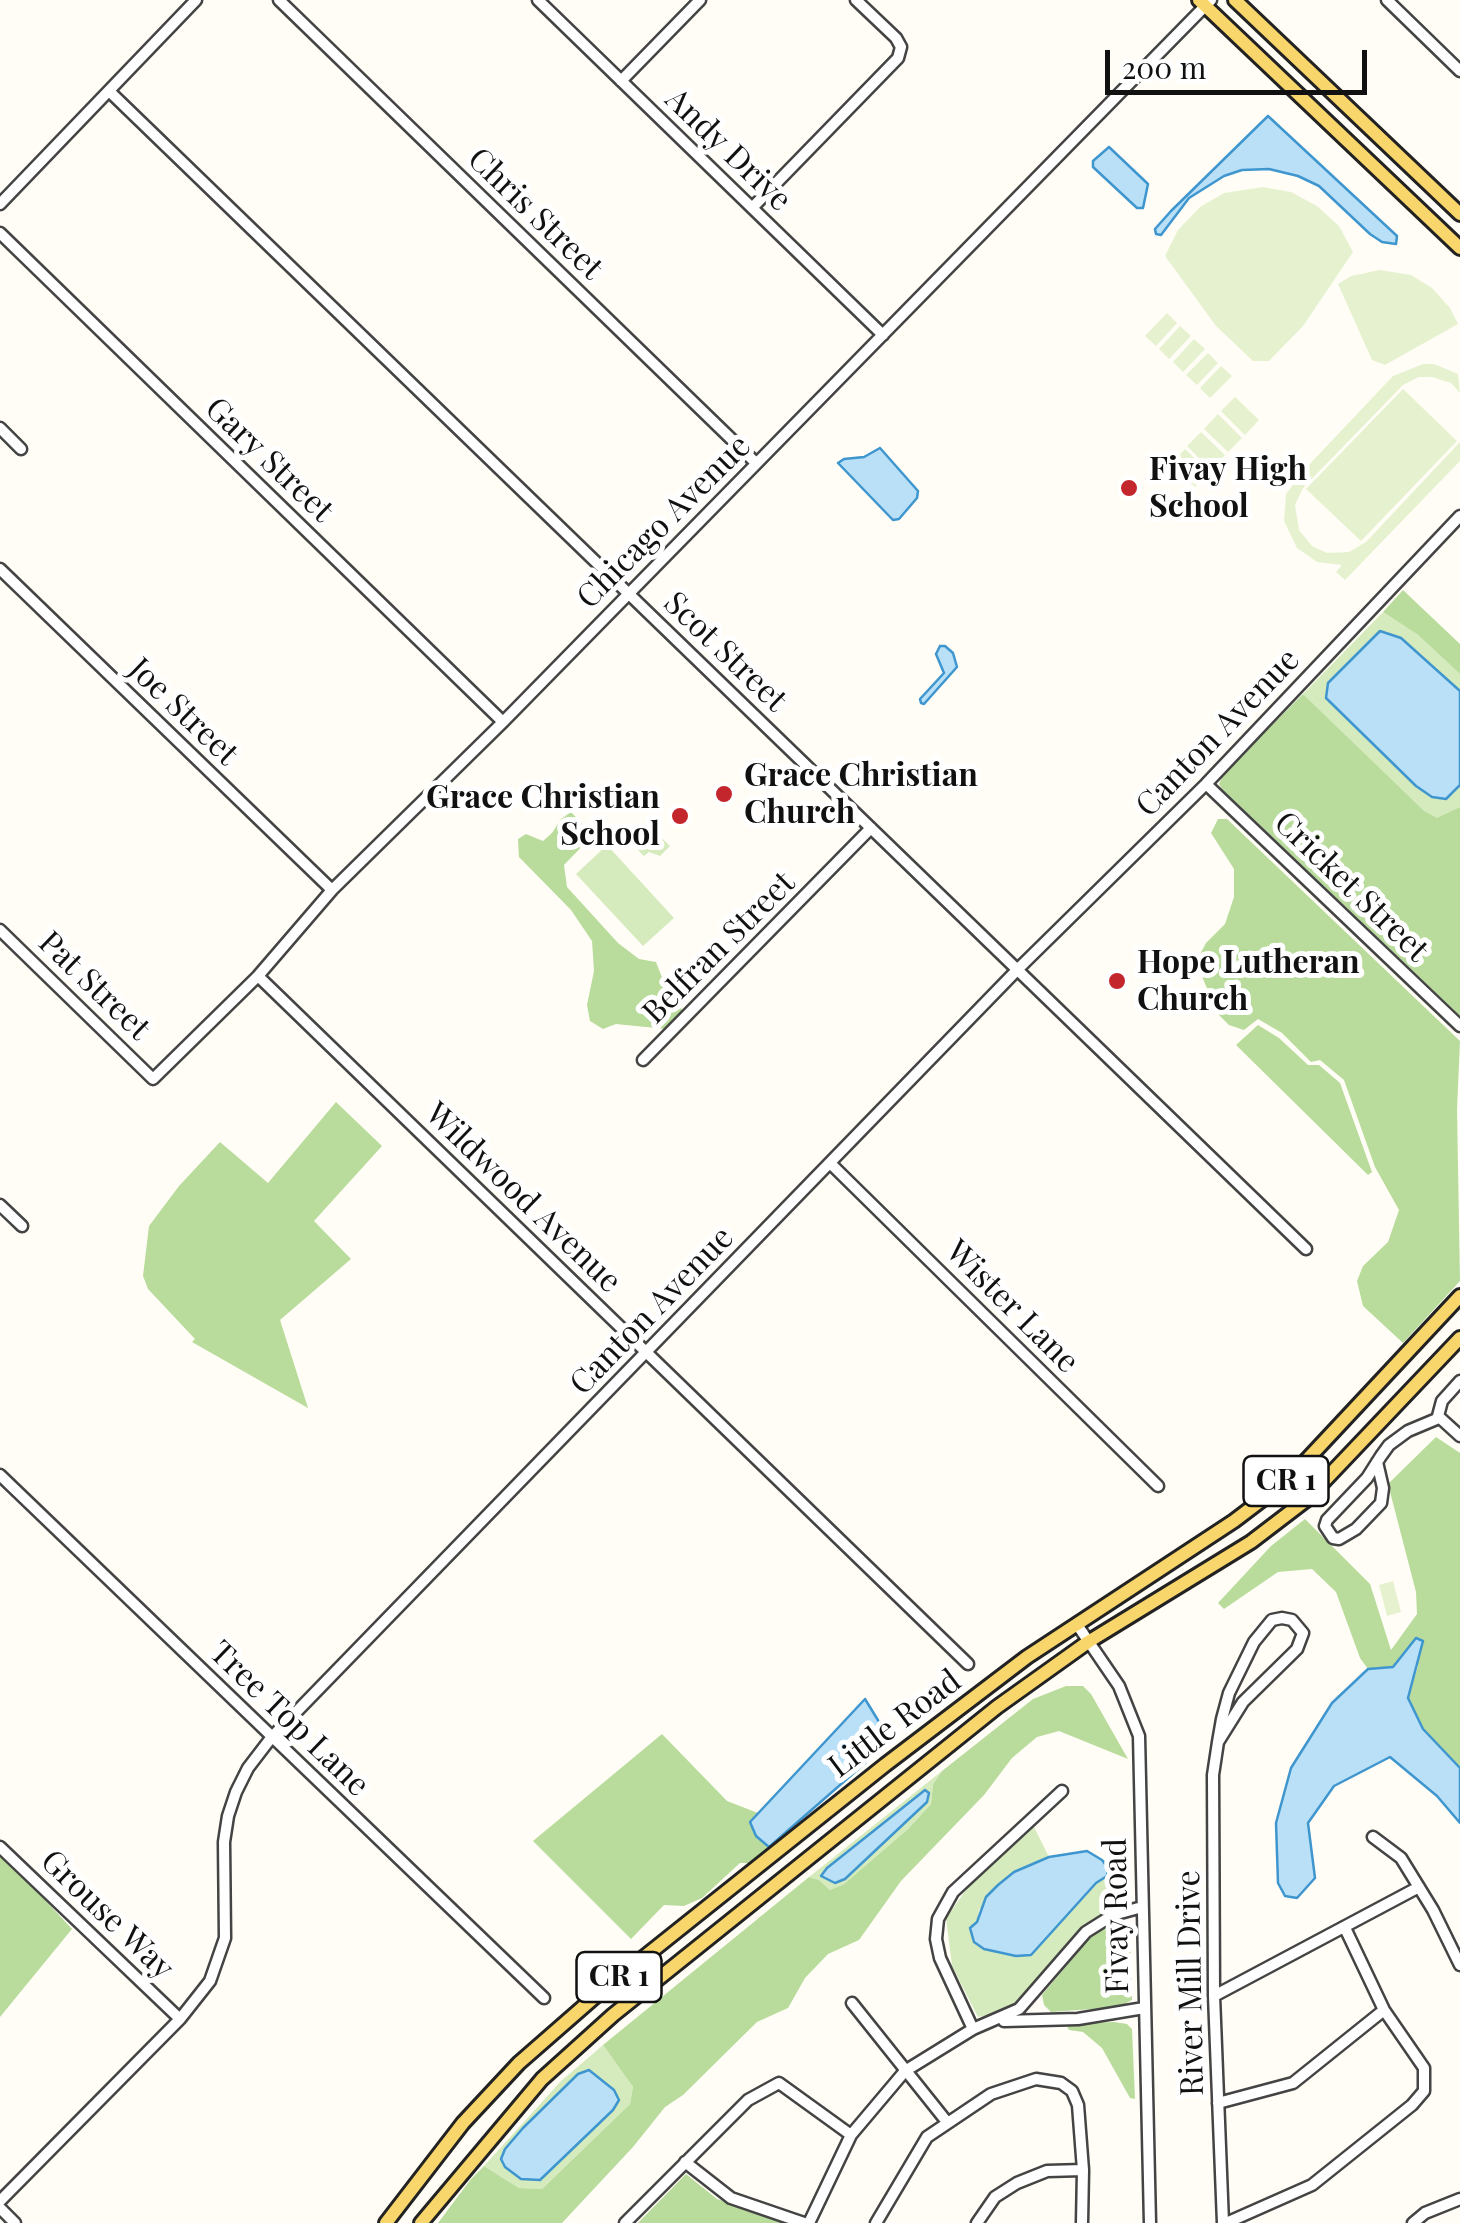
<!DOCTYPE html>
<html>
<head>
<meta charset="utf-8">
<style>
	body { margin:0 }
	#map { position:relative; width:1460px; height:2223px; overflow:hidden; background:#fffdf5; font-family:"Playfair Display",serif }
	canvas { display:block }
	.scale { position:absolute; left:1105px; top:50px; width:262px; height:45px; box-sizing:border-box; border:5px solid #111; border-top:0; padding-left:12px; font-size:30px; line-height:35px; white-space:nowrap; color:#111; -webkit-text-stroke:8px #fff; paint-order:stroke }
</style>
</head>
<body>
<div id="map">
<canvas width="1460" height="2223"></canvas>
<div class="scale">200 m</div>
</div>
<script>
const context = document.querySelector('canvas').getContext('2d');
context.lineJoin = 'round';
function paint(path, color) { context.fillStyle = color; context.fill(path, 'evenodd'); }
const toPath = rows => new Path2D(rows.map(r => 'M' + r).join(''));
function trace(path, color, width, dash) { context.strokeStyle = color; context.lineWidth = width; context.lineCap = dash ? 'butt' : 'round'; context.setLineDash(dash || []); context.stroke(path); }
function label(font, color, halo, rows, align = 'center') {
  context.font = font + ' "Playfair Display",serif'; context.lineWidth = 10; context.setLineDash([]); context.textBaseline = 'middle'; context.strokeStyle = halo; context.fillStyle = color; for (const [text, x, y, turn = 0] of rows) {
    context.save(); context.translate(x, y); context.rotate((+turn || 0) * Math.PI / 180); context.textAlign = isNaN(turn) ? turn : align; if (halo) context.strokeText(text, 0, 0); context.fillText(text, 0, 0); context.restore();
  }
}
paint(toPath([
	[1383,612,1418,635,1460,674,1460,807,1437,819,1423,811,1303,694],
	[652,829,670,846,660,856,649,852,644,856,631,843,642,832],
	[607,845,674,918,643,946,576,874],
	[942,1771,933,1784,931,1804,908,1829,844,1884,830,1890,819,1880,809,1877],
	[1034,1827,1049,1857,1014,1872,979,1910,977,1922,970,1928,984,1949,1016,1956,1031,1955,1096,1883,1107,1876,1107,1868,1102,1860,1126,1860,1128,1902,1083,1928,1016,2004,1004,2012,978,2017,952,1966,946,1918,969,1886],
	[603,2045,633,2087,630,2104,542,2189,519,2188,484,2166,561,2081]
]), '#d5ebbd');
paint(toPath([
	[1403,590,1460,644,1460,674,1418,635,1383,612],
	[1303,694,1424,811,1437,818,1460,807,1460,1016,1222,789,1219,784,1224,773],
	[571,812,593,835,564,865,567,887,618,943,639,959,656,962,668,993,683,1011,666,1029,616,1024,603,1029,590,1021,587,1005,594,971,592,941,571,910,519,857,518,839,526,834,543,841,552,833,561,819],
	[1218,819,1227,819,1460,1041,1457,1109,1460,1281,1403,1343,1363,1306,1357,1281,1363,1266,1388,1242,1399,1210,1375,1167,1344,1080,1320,1060,1311,1062,1282,1033,1258,1019,1244,1030,1229,1025,1218,1014,1203,979,1198,958,1206,943,1225,924,1234,897,1234,869,1211,833],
	[1258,1025,1279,1038,1308,1065,1319,1065,1340,1083,1372,1172,1368,1175,1236,1045],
	[336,1102,382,1146,314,1221,351,1259,280,1320,308,1408,192,1342,195,1339,148,1289,143,1276,149,1226,179,1186,220,1142,268,1183],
	[1436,1437,1460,1453,1460,1768,1423,1729,1408,1698,1418,1666,1416,1638,1392,1667,1368,1669,1360,1658,1336,1592,1312,1569,1278,1572,1224,1609,1218,1603,1271,1546,1305,1519,1370,1584,1391,1650,1417,1614,1416,1592,1388,1484],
	[1066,1686,1083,1686,1091,1694,1128,1759,1059,1731,1037,1737,1012,1758,984,1795,901,1881,859,1940,828,1954,805,1978,788,2008,757,2022,683,2095,665,2107,633,2147,562,2223,438,2223,471,2179,484,2166,519,2188,542,2189,630,2104,633,2087,603,2045,809,1877,819,1880,830,1890,844,1884,908,1829,931,1804,933,1784,942,1771,1033,1699],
	[662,1734,727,1801,758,1813,750,1822,756,1836,769,1847,751,1863,740,1863,702,1898,684,1906,664,1905,631,1939,533,1841],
	[0,1839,27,1863,19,1872,72,1929,0,2017],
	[1114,1921,1130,1933,1132,2000,1119,2007,1051,2012,1044,2005,1042,1995,1094,1933],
	[1114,2022,1127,2024,1132,2029,1135,2099,1130,2098,1102,2048,1083,2032,1069,2030,1066,2024],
	[686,2174,717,2199,792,2223,638,2223]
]), '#b9dc9c');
paint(toPath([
	[1263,187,1291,192,1317,206,1339,226,1353,252,1303,326,1269,361,1253,361,1216,326,1165,256,1178,230,1200,207,1224,193],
	[1380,270,1411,275,1432,288,1450,308,1458,324,1385,365,1372,360,1338,284,1351,276],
	[1167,313,1177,323,1156,346,1145,336],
	[1180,326,1191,336,1169,359,1159,349],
	[1194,339,1205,349,1183,372,1173,362],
	[1208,353,1218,363,1197,385,1186,375],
	[1423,364,1434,364,1458,374,1460,393,1451,383,1432,377,1419,377,1403,385,1303,488,1295,505,1299,530,1312,546,1327,553,1349,552,1366,542,1460,442,1460,461,1345,580,1336,572,1342,565,1317,562,1297,548,1284,521,1286,494,1306,468,1393,376],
	[1221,366,1232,376,1210,398,1200,388],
	[1403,389,1457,441,1361,541,1306,489],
	[1235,397,1259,420,1245,435,1221,411],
	[1218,414,1242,438,1228,452,1204,429],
	[1201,432,1225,455,1211,470,1187,446],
	[1185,449,1209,472,1195,487,1171,463],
	[1393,1581,1401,1612,1387,1616,1379,1585]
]), '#e6f2cf');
const water = toPath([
	[1268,116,1397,236,1396,244,1382,242,1370,234,1319,186,1298,176,1269,169,1242,170,1224,176,1189,198,1161,235,1156,234,1155,229,1171,211,1268,116],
	[1109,147,1148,184,1143,208,1137,208,1093,167,1093,161,1109,147],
	[880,448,918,491,917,498,899,519,893,520,838,463,844,459,864,457,880,448],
	[1380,631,1401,638,1460,691,1460,785,1446,799,1432,797,1416,786,1326,698,1328,683,1380,631],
	[940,646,945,646,953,653,957,667,924,704,921,703,920,699,944,673,936,654,940,646],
	[1416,1638,1423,1641,1408,1698,1423,1729,1460,1768,1460,1823,1437,1796,1390,1757,1334,1786,1308,1823,1315,1878,1297,1898,1285,1896,1278,1883,1276,1823,1291,1768,1332,1703,1368,1669,1393,1667,1416,1638],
	[865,1699,884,1730,887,1744,769,1847,756,1836,750,1822,865,1699],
	[925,1790,929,1793,927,1802,845,1879,835,1883,821,1876,827,1868,925,1790],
	[1087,1851,1102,1860,1108,1868,1107,1876,1096,1883,1031,1955,1016,1956,984,1949,974,1942,970,1928,977,1922,986,1897,998,1885,1014,1872,1049,1857,1087,1851],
	[589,2070,614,2090,619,2100,613,2110,540,2180,521,2179,505,2167,501,2159,505,2149,523,2128,578,2074,589,2070]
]);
paint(water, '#b9e0f7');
trace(water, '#3f96cf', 2.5);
const minor = toPath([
	[279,0,756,463],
	[538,0,883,335],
	[1387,0,1460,71],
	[621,81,700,0],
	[109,91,1306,1249],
	[0,204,196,0],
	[752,208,898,58,901,47,896,38,856,0],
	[0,233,503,722],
	[0,428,21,449],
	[0,569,332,890],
	[1206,784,1460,1026],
	[0,930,153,1079,258,976,332,890,503,722,1211,0],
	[258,976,968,1664],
	[643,1060,871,828],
	[831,1164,1158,1486],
	[0,1205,22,1226],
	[1460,1381,1442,1401,1438,1416,1460,1436],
	[1377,1462,1383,1488,1381,1503,1356,1529,1339,1539,1333,1538,1325,1526,1327,1520,1367,1478,1381,1456,1389,1445,1408,1431,1439,1418],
	[0,1475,544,1998],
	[1078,1626,1119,1686,1139,1736,1150,2223],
	[1218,1742,1243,1702,1297,1649,1303,1633,1292,1620,1282,1618,1272,1620,1254,1642,1229,1693,1222,1719,1218,1742,1213,1775,1214,1996,1223,2223],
	[1373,1837,1401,1858,1433,1910,1460,1965],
	[0,1847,180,2019],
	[1214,1996,1419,1887],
	[852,2003,947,2122],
	[1004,2021,1078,2019,1144,2008],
	[973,2029,940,1958,936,1939,938,1919,953,1892,1062,1791],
	[1218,2103,1293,2083,1384,2010],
	[685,2162,731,2198,804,2223],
	[0,2201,180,2019,210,1981,225,1938,224,1842,228,1816,236,1792,248,1768,271,1738,1018,969,1206,784,1460,516],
	[0,2208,15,2223],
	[625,2223,748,2100,779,2083,851,2135],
	[809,2223,851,2135,905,2071,973,2029,1019,2009,1086,1932,1113,1915,1142,1907],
	[876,2223,927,2137,991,2094,1036,2079,1061,2083,1072,2091,1078,2105,1083,2170,1082,2223],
	[977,2223,995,2197,1017,2183,1047,2171,1083,2170],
	[1226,2223,1312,2185,1412,2105,1424,2091,1424,2068,1384,2010,1345,1928],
	[1413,2223,1425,2213,1460,2199]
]);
const major = toPath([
	[1199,0,1460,248],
	[1235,0,1460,214],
	[386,2223,463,2123,519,2063,598,1994,885,1765,1027,1657,1234,1521,1288,1480,1460,1296],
	[421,2223,542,2079,613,2015,997,1707,1088,1642,1251,1542,1306,1500,1460,1338]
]);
trace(minor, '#444', 15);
trace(major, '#222', 18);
trace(minor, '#fff', 10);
trace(major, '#f9d66b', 12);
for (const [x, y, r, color] of [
	[1129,488,10,"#c4262e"],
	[724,794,10,"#c4262e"],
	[680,816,10,"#c4262e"],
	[1117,981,10,"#c4262e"]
]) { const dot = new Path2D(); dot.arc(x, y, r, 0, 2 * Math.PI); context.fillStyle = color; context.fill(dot); trace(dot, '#fff', 4); }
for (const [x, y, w] of [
	[1286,1481,85],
	[619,1977,85]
]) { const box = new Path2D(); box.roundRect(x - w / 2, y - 25, w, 50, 8); context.fillStyle = '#fff'; context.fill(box); trace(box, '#111', 2.5); }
label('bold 30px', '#111', null, [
	["CR 1",1286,1481],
	["CR 1",619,1977]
]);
label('32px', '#111', '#fff', [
	["Andy Drive",728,150,44],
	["Chris Street",535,214,44],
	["Gary Street",269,460,44],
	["Chicago Avenue",664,522,-45],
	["Scot Street",725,652,44],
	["Joe Street",183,712,44],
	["Canton Avenue",1218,733,-46],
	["Cricket Street",1351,887,44],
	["Belfran Street",719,948,-45],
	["Pat Street",94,986,44],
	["Wildwood Avenue",523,1198,44],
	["Wister Lane",1012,1307,45],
	["Canton Avenue",652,1311,-46],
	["Tree Top Lane",289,1719,44],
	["Little Road",895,1724,-37],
	["Grouse Way",107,1915,44],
	["Fivay Road",1117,1916,-91],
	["River Mill Drive",1191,1983,-91]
]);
label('bold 32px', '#111', '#fff', [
	["Fivay High",1149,470],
	["School",1149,507],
	["Grace Christian",744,776],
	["Church",744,813],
	["Grace Christian",660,798,"right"],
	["School",660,835,"right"],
	["Hope Lutheran",1137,963],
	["Church",1137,1000]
], 'left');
</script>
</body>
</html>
